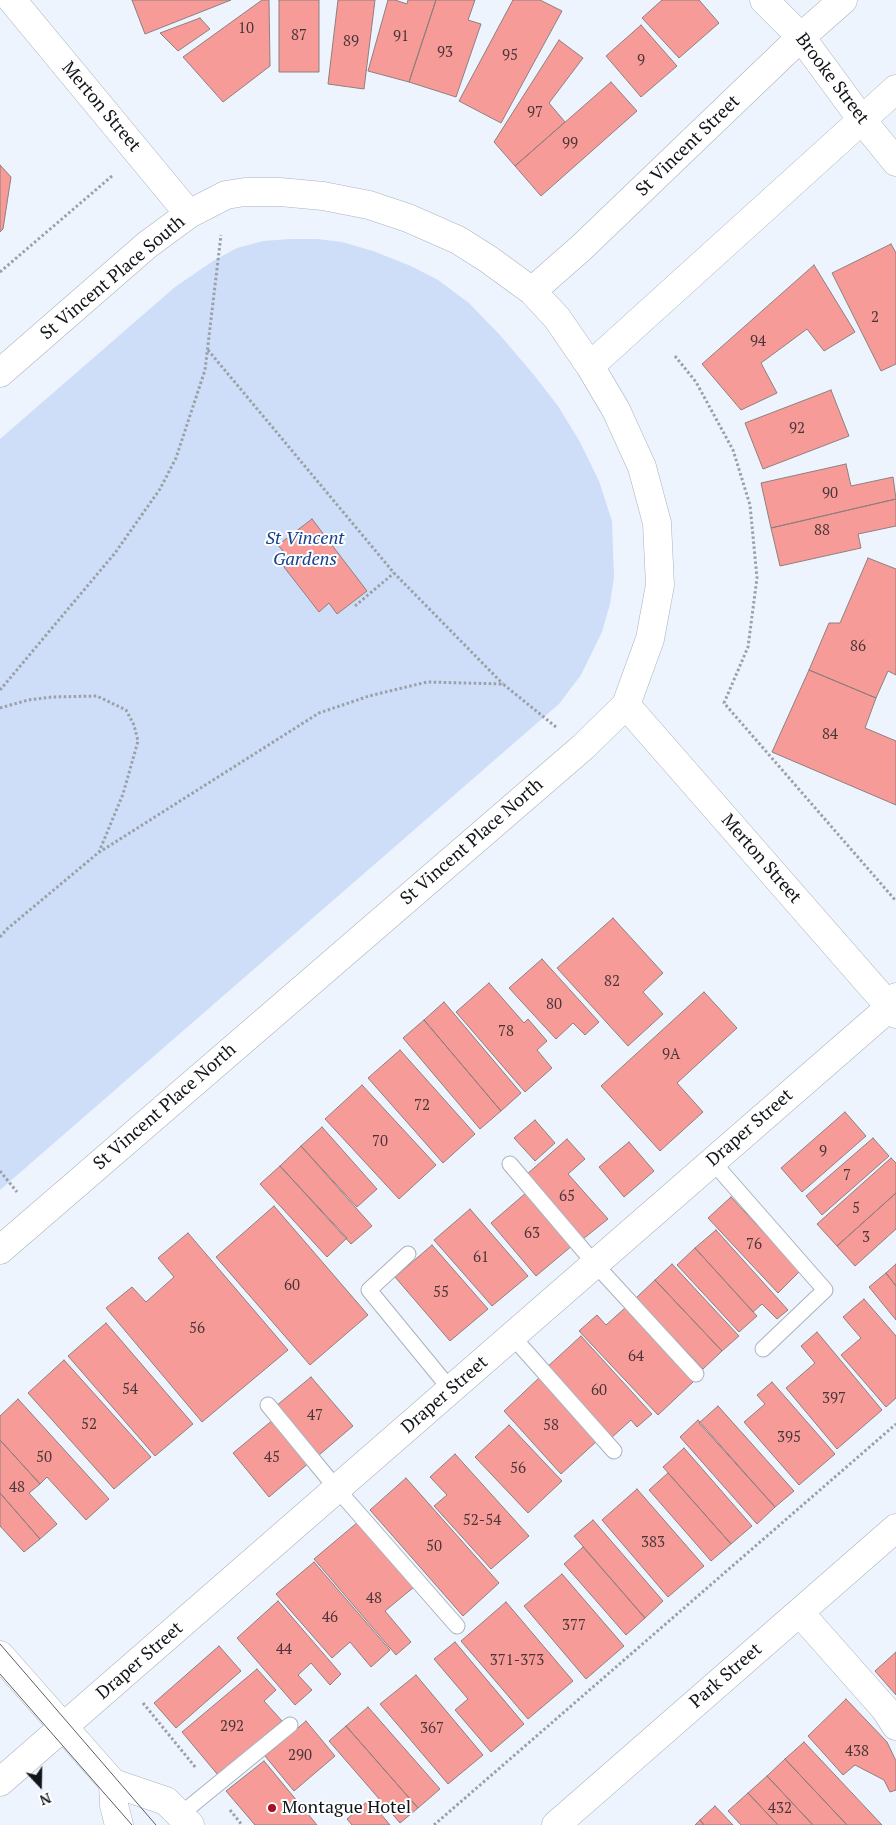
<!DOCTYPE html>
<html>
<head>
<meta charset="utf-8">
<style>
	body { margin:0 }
	#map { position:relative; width:896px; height:1825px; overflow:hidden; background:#eef4fe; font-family:"PT Serif",serif }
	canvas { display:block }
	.north { position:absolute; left:15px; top:1760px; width:50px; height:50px; -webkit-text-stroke:4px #fff; paint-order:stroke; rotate:159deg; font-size:14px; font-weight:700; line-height:20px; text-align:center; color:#111418 }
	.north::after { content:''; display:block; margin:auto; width:18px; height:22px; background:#111418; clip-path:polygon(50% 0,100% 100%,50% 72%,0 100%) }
</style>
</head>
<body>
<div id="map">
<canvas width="896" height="1825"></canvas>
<div class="north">N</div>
</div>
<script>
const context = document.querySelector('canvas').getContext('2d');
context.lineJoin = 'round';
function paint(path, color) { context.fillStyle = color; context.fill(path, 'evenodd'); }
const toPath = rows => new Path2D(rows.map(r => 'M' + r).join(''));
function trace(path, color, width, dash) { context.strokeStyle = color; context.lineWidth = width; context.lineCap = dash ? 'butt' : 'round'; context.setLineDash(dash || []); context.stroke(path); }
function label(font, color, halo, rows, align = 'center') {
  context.font = font + ' "PT Serif",serif'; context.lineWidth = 4; context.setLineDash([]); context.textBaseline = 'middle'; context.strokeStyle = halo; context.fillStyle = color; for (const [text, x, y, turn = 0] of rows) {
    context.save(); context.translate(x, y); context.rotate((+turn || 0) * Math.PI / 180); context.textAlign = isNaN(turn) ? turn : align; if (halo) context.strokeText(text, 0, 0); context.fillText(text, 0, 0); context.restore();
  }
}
paint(toPath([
	[290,239,318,239,342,242,373,251,411,266,438,280,469,303,499,334,534,375,558,406,580,442,599,481,612,521,614,577,610,604,602,632,581,675,559,704,0,1190,0,439,175,287,213,261,237,248,263,241]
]), '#cedef8');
const building = toPath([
	[132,0,231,0,145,34,132,0],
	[262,0,269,0,270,66,223,102,183,57,262,0],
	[279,0,319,0,319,72,279,72,279,0],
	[338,0,375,0,364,89,328,84,338,0],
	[388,0,395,0,407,4,408,0,436,0,409,82,368,71,388,0],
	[436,0,475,0,468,20,481,24,456,97,409,82,436,0],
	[513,0,540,0,562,11,501,123,459,101,513,0],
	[662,0,699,0,719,23,679,58,642,18,662,0],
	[200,18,210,29,178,51,160,33,200,18],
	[641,25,677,66,641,97,606,56,641,25],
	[559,40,583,58,549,103,565,122,515,166,494,142,559,40],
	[611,82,637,111,541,196,515,166,611,82],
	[0,165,11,177,3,229,0,232,0,165],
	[891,244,896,253,896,364,881,371,832,273,891,244],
	[814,265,855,332,824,351,807,329,761,363,777,393,741,410,702,364,814,265],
	[831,390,849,436,763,469,745,423,831,390],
	[846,464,851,486,893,477,896,499,771,528,761,483,846,464],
	[896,499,896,526,858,534,861,548,780,566,771,528,896,499],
	[312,519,367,591,337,614,329,603,319,612,284,567,291,561,278,545,312,519],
	[868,558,896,569,896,675,888,671,876,698,809,670,829,623,840,623,868,558],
	[809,670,876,698,865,728,896,741,896,805,772,752,809,670],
	[613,918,663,973,643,992,663,1014,628,1046,557,968,613,918],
	[542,959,599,1022,585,1035,573,1023,556,1039,509,988,542,959],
	[489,983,524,1023,528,1019,547,1041,537,1050,552,1068,525,1092,456,1012,489,983],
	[704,992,737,1028,677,1083,703,1112,660,1151,601,1086,704,992],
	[444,1002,521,1093,501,1111,424,1020,444,1002],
	[424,1020,501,1111,480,1129,403,1038,424,1020],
	[400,1050,475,1134,443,1163,368,1078,400,1050],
	[362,1085,436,1165,399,1199,325,1119,362,1085],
	[845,1112,866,1136,802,1192,781,1168,845,1112],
	[535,1120,555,1143,535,1161,514,1138,535,1120],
	[322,1127,377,1189,357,1207,301,1146,322,1127],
	[873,1138,889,1156,822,1215,806,1196,873,1138],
	[567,1139,585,1159,568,1174,608,1219,583,1239,526,1175,567,1139],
	[629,1142,654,1171,624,1197,599,1167,629,1142],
	[301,1146,372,1226,351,1244,280,1166,301,1146],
	[891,1158,896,1163,896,1193,837,1246,817,1224,891,1158],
	[280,1166,347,1238,327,1257,260,1184,280,1166],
	[527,1192,573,1245,536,1276,491,1223,527,1192],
	[896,1193,896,1229,855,1266,837,1246,896,1193],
	[731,1197,800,1271,778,1293,708,1218,731,1197],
	[274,1206,368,1315,310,1365,216,1257,274,1206],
	[470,1209,528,1276,492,1306,434,1240,470,1209],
	[716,1230,788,1310,777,1319,762,1304,753,1312,695,1248,716,1230],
	[188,1233,288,1350,202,1422,106,1308,132,1287,146,1302,174,1277,158,1258,188,1233],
	[432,1245,488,1309,450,1341,395,1277,432,1245],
	[695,1248,757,1316,739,1332,677,1265,695,1248],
	[672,1264,739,1336,722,1351,655,1280,672,1264],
	[896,1264,896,1286,886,1273,896,1264],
	[886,1273,896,1286,896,1320,869,1287,886,1273],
	[655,1280,722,1351,703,1369,636,1298,655,1280],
	[864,1299,896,1336,896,1398,886,1407,841,1355,861,1338,843,1317,864,1299],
	[625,1308,693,1382,658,1415,579,1331,597,1315,606,1325,625,1308],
	[106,1323,193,1424,155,1456,68,1356,106,1323],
	[817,1332,882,1410,837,1449,786,1388,815,1363,801,1346,817,1332],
	[581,1336,652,1414,637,1427,631,1420,610,1439,545,1369,581,1336],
	[64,1360,151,1457,114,1489,28,1393,64,1360],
	[311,1377,353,1426,319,1455,276,1406,311,1377],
	[540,1377,598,1440,561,1474,504,1411,540,1377],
	[772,1382,835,1454,799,1485,744,1422,765,1404,757,1395,772,1382],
	[18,1399,109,1499,86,1520,47,1477,40,1484,0,1440,0,1416,18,1399],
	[718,1406,794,1491,775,1507,699,1423,718,1406],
	[274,1419,310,1462,269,1497,233,1453,274,1419],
	[698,1420,775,1507,757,1524,680,1437,698,1420],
	[509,1425,562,1481,528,1513,475,1457,509,1425],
	[0,1440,40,1484,29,1493,57,1524,40,1539,0,1493,0,1440],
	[684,1448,752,1526,731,1544,663,1467,684,1448],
	[455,1454,529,1536,491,1569,434,1506,447,1495,430,1477,455,1454],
	[668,1473,731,1544,711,1561,649,1490,668,1473],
	[406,1478,499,1583,463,1616,370,1510,406,1478],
	[637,1489,704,1566,668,1597,602,1520,637,1489],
	[0,1493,40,1539,24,1552,0,1526,0,1493],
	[593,1520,663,1601,645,1618,574,1536,593,1520],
	[358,1522,414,1587,385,1611,411,1642,396,1655,314,1559,358,1522],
	[583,1547,645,1618,626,1635,564,1564,583,1547],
	[314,1562,390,1650,371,1667,350,1642,332,1658,276,1594,314,1562],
	[562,1574,624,1646,586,1679,524,1606,562,1574],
	[278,1601,341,1674,330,1685,311,1663,298,1675,312,1690,295,1705,237,1638,278,1601],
	[506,1602,573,1681,528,1719,461,1641,506,1602],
	[455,1642,524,1724,491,1752,455,1710,468,1699,434,1659,455,1642],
	[219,1646,241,1671,176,1728,154,1703,219,1646],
	[896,1652,896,1695,875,1671,896,1652],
	[257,1669,276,1690,264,1701,282,1721,218,1775,182,1732,257,1669],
	[416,1675,483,1755,448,1784,380,1704,416,1675],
	[846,1699,887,1742,896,1761,896,1790,890,1792,884,1780,855,1765,843,1775,808,1736,846,1699],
	[368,1707,440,1789,418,1808,346,1726,368,1707],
	[306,1721,335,1756,294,1791,265,1756,306,1721],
	[346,1726,418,1808,400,1823,329,1741,346,1726],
	[804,1742,882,1825,847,1825,785,1759,804,1742],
	[785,1759,847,1825,813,1825,767,1776,785,1759],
	[264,1761,317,1825,255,1825,226,1791,264,1761],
	[767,1776,813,1825,778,1825,748,1793,767,1776],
	[748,1793,778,1825,741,1825,728,1811,748,1793],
	[369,1800,390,1825,352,1825,347,1819,369,1800],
	[715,1806,733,1825,704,1825,700,1820,715,1806],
	[700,1820,704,1825,695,1825,700,1820]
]);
paint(building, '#f79b99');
trace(building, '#8e7f7e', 1);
const service = toPath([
	[712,1161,825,1290,763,1349],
	[510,1164,595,1264,696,1374],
	[408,1254,369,1290,451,1390],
	[512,1336,614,1451],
	[268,1405,337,1489,457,1626],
	[181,1814,290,1725]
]);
const minor = toPath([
	[12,0,189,214],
	[764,0,801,37,862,120,896,162],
	[532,291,581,248,801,37,843,0],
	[590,366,896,89],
	[0,373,147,245,189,214,226,195,245,192,280,192,323,196,369,205,408,218,458,240,488,259,532,291,557,318,590,366,616,410,642,467,657,523,660,585,650,639,626,705,583,747,0,1250],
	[626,705,896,1014],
	[800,1613,885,1709,896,1726],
	[0,1655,113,1783,166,1801,190,1825],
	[0,1782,890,1007,896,997],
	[113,1783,114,1805,119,1825],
	[556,1825,896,1528]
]);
trace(service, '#aab2be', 17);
trace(minor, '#aab2be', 29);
trace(toPath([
	[0,272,112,176],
	[208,350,394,573,503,684],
	[675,356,696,382,733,450,750,505,757,578,748,647,724,703,896,901],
	[355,606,394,573],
	[0,690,115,553,160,489,176,458,205,370,221,235],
	[0,708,28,700,52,697,97,696,126,710,134,725,138,741,123,794,99,852],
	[0,937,7,929,98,853,319,713,369,696,427,682,503,684,556,727],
	[0,1171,17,1192],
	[143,1703,196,1768],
	[230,1810,242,1825],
	[434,1825,896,1424]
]), '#9ba0a7', 3, [2.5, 2.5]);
trace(service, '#fff', 15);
trace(minor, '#fff', 28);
trace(toPath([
	[0,1644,156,1825],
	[0,1674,132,1825]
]), '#5a5e64', 1);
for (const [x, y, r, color] of [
	[272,1808,5,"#a60d28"]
]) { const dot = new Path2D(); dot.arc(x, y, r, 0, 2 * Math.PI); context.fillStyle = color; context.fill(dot); trace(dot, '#fff', 2); }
label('15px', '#4a3638', null, [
	["10",246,29],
	["87",299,36],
	["91",401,37],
	["89",351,42],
	["93",445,53],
	["95",510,56],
	["9",641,61],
	["97",535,113],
	["99",570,144],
	["2",875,318],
	["94",758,342],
	["92",797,429],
	["90",830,494],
	["88",822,531],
	["86",858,647],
	["84",830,735],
	["82",612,982],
	["80",554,1005],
	["78",506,1032],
	["9A",671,1055],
	["72",422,1106],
	["70",380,1142],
	["9",823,1152],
	["7",847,1176],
	["65",567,1197],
	["5",856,1209],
	["63",532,1234],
	["3",866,1238],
	["76",754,1245],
	["61",481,1258],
	["60",292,1286],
	["55",441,1293],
	["56",197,1329],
	["64",636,1357],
	["54",130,1390],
	["60",599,1391],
	["397",834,1399],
	["47",315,1416],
	["52",89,1425],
	["58",551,1426],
	["395",789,1438],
	["50",44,1458],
	["45",272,1458],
	["56",518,1469],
	["48",17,1488],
	["52-54",482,1521],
	["383",653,1543],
	["50",434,1547],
	["48",374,1599],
	["46",330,1618],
	["377",574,1626],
	["44",284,1650],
	["371-373",517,1661],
	["292",232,1727],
	["367",432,1729],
	["438",857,1752],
	["290",300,1756],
	["432",780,1809]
]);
label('18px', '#111418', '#fff', [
	["Brooke Street",832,79,53],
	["Merton Street",101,107,50],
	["St Vincent Street",688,146,-44],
	["St Vincent Place South",113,278,-40],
	["St Vincent Place North",472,842,-41],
	["Merton Street",761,859,49],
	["St Vincent Place North",165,1107,-41],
	["Draper Street",750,1128,-41],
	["Draper Street",445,1395,-41],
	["Draper Street",140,1661,-41],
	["Park Street",726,1676,-41]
]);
label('italic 18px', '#144090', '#fff', [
	["St Vincent",305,539],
	["Gardens",305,560]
]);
label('18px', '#111418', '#fff', [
	["Montague Hotel",282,1808]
], 'left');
</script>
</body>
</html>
